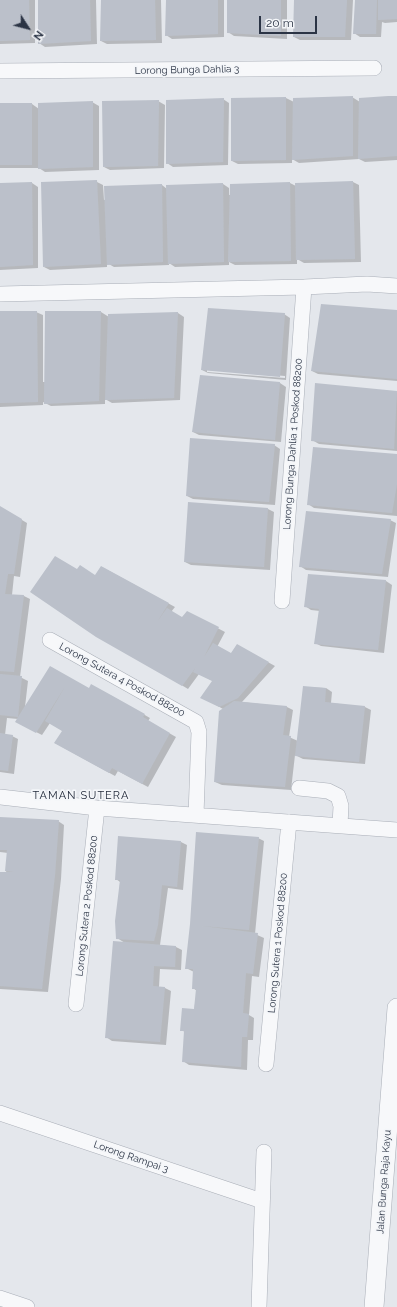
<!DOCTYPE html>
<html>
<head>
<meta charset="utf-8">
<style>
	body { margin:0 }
	#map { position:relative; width:397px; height:1307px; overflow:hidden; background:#e4e7ec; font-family:Raleway,sans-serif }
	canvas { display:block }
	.north { position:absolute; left:8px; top:8px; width:40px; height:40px; -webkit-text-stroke:3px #f4f6f9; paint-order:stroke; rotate:126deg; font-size:11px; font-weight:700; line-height:16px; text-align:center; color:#2b3445 }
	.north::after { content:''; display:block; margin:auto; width:14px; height:18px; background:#2b3445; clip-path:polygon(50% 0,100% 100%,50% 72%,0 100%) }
	.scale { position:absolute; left:259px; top:16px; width:58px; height:18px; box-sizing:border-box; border:2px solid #2b3445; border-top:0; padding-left:5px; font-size:12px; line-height:14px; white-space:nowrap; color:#2b3445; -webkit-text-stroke:3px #f4f6f9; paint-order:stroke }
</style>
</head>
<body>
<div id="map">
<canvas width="397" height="1307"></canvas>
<div class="north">N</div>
<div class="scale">20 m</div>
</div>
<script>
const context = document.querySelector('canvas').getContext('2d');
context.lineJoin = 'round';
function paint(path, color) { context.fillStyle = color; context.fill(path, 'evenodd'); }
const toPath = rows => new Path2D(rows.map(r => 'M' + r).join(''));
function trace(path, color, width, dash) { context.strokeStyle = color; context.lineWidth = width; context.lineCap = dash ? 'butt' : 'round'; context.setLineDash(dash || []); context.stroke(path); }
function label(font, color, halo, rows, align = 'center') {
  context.font = font + ' Raleway,sans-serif'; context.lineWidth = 3.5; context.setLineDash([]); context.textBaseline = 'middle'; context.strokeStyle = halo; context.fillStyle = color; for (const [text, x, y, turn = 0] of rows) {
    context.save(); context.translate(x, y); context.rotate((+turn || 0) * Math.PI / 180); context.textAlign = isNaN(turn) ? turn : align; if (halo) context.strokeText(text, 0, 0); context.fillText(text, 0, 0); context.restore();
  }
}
paint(toPath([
	[0,0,35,0,35,43,0,44],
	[39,0,96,0,97,44,45,47,39,43],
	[101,0,161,0,162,43,107,44,101,41],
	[167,0,224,0,224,37,172,39,166,35],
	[228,0,287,0,287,39,234,36,228,32],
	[295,0,353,0,351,40,300,40,294,37],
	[356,0,397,0,397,22,385,23,382,22,381,37,360,37,354,33],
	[352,97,360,102,397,97,397,160,365,162,359,159,299,163,292,159,292,163,238,164,232,161,232,99,286,98,294,102],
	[223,99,229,103,228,165,173,167,167,163],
	[158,101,165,105,164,168,110,170,104,167],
	[92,102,99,106,99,170,45,172,39,168,0,168,0,104,32,104,39,109],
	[97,182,103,185,104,200,162,185,167,189,223,184,229,188,229,195,231,195,290,183,296,186,296,184,353,182,359,185,361,262,304,263,297,259,297,264,235,265,229,262,229,265,175,267,169,263,169,265,114,267,107,263,107,267,50,270,44,267],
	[32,183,38,187,38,268,0,270,0,184],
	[397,311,397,381,318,374,312,371],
	[36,312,43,315,43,382,45,382,46,312,101,312,109,317,178,313,184,317,180,400,112,403,105,399,105,404,51,406,43,402,43,405,0,407,0,313],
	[284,314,290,318,286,380,208,373,202,370],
	[207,370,285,376,285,378,207,372],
	[201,376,280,383,286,387,281,442,199,435,193,432],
	[316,385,397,392,397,451,319,444,312,440],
	[274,445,280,449,275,505,193,499,187,496],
	[397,455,397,516,314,508,308,504],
	[189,503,268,509,274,512,270,570,191,565,185,562],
	[0,507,27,523,20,577,14,576,12,595,24,596,30,599,20,677,28,681,25,707,51,667,89,690,110,695,150,718,148,721,176,737,148,787,118,771,115,776,55,743,63,731,50,723,42,735,22,725,18,719,7,718,5,735,12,736,18,739,14,774,0,772],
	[390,520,396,523,388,577,306,570,300,566],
	[102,567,175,607,171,612,183,619,187,612,225,632,217,647,231,654,237,645,275,666,242,702,287,707,293,710,289,737,298,741,304,687,326,688,332,692,331,703,365,707,371,710,365,764,303,759,295,755,291,790,222,785,215,782,223,709,202,697,213,681,199,674,188,689,66,616,77,571,96,576],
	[386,581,392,585,384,653,321,646,315,643,320,611,311,610,305,606],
	[0,818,58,821,64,825,61,879,48,992,0,989,0,873,6,873,8,853,0,852],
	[258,838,264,841,255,934,264,938,259,977,252,976,249,1015,254,1018,253,1040,248,1040,247,1070,189,1065,183,1061,185,1032,181,1030,194,1010,197,991,193,988,194,972,186,968,191,925],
	[181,842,187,845,183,890,168,888,160,945,176,947,182,950,181,970,160,969,159,987,165,988,171,991,166,1045,112,1041,106,1037,125,943,117,938,120,882,116,879]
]), '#0003');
paint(toPath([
	[0,0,29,0,30,40,0,41],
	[38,0,90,0,91,41,38,44],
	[101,0,155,0,156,40,100,41],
	[166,0,218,0,218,34,165,36],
	[227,0,281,0,281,36,227,33],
	[294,0,347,0,345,37,293,37],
	[355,0,377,0,376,34,353,34],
	[378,0,397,0,397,19,378,20],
	[353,96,353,156,292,160,293,98],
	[388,96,397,96,397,156,358,159,359,98],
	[286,97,286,160,231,161,231,98],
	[224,98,223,162,166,164,166,100],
	[159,100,158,166,103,167,102,101],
	[93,101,93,167,38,169,38,103],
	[0,103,32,103,32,165,0,165],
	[97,180,101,264,43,267,41,182],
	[353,181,355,259,296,260,295,183],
	[32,182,33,265,0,267,0,183],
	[290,182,291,261,228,262,230,184],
	[223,183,224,262,168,264,166,185],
	[162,184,163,262,107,265,104,186],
	[321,304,397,310,397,379,311,371],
	[208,308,285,313,280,377,201,370],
	[0,311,37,311,38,402,0,403],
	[45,311,101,311,99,401,44,404],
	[178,312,174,398,105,400,108,314],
	[200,375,280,382,275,440,192,432],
	[315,383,397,391,394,449,311,441],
	[190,438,275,444,269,502,186,496],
	[313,447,397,454,397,484,392,513,307,505],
	[188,502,268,508,264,567,184,562],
	[0,506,22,519,14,574,8,574,5,594,24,595,14,672,0,671],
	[306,511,391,519,382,574,299,567],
	[55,556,77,569,80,565,95,575,101,566,169,603,157,622,167,608,182,617,187,611,219,627,204,657,213,643,231,653,237,644,269,662,238,698,219,707,200,698,212,681,193,672,196,667,182,686,96,637,30,592],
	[308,574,386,580,378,650,314,644,319,609,304,607],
	[50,666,89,688,91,684,111,695,145,714,143,717,170,733,142,784,112,768,109,773,54,743,62,731,45,721,66,685,36,733,15,722,18,717,0,715,0,674,22,676,18,717],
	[303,686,326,688,325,702,365,706,359,762,295,756],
	[234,701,287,706,283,735,291,736,285,787,214,782,219,711],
	[0,733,13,735,8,771,0,770],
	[0,817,59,820,55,875,42,989,0,986,0,872,14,872,5,871,7,850,0,850],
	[196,832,259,837,249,930,202,926,258,933,253,974,246,973,243,1013,249,1014,247,1037,242,1037,241,1067,182,1062,184,1031,180,1031,182,1008,194,1009,196,989,192,989,193,969,185,969,190,924],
	[118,836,181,841,177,887,162,885,158,925,154,941,116,939,115,921,120,880,115,880],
	[113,941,176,946,175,967,154,966,153,986,165,987,160,1042,105,1038]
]), '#bbc0ca');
const minor = toPath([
	[0,71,374,68],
	[0,294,304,287,367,284,397,286],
	[282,601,304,287],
	[50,640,196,722,199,732,196,815],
	[299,788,328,791,338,796,341,806,340,825],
	[0,797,97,808,397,830],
	[76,1004,97,808],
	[266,1064,289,822],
	[0,1113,262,1201],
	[0,1298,27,1307],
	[259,1307,264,1152]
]);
const tertiary = toPath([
	[374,1307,397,1008]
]);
trace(minor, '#a9aeb7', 16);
trace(tertiary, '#a9aeb7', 20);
trace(minor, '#f7f8fa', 15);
trace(tertiary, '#f7f8fa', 19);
label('10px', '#2b3445', '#f4f6f9', [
	["Lorong Bunga Dahlia 3",187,70,-1],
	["Lorong Bunga Dahlia 1 Poskod 88200",293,444,-86],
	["Lorong Sutera 4 Poskod 88200",122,680,29],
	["Lorong Sutera 2 Poskod 88200",87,906,-84],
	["Lorong Sutera 1 Poskod 88200",278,943,-85],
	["Lorong Rampai 3",131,1157,19],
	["Jalan Bunga Raja Kayu",384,1182,-86]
]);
context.letterSpacing = '1px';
label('11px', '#1d2536', '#f4f6f9', [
	["TAMAN SUTERA",81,796]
]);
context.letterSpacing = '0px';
</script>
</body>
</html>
